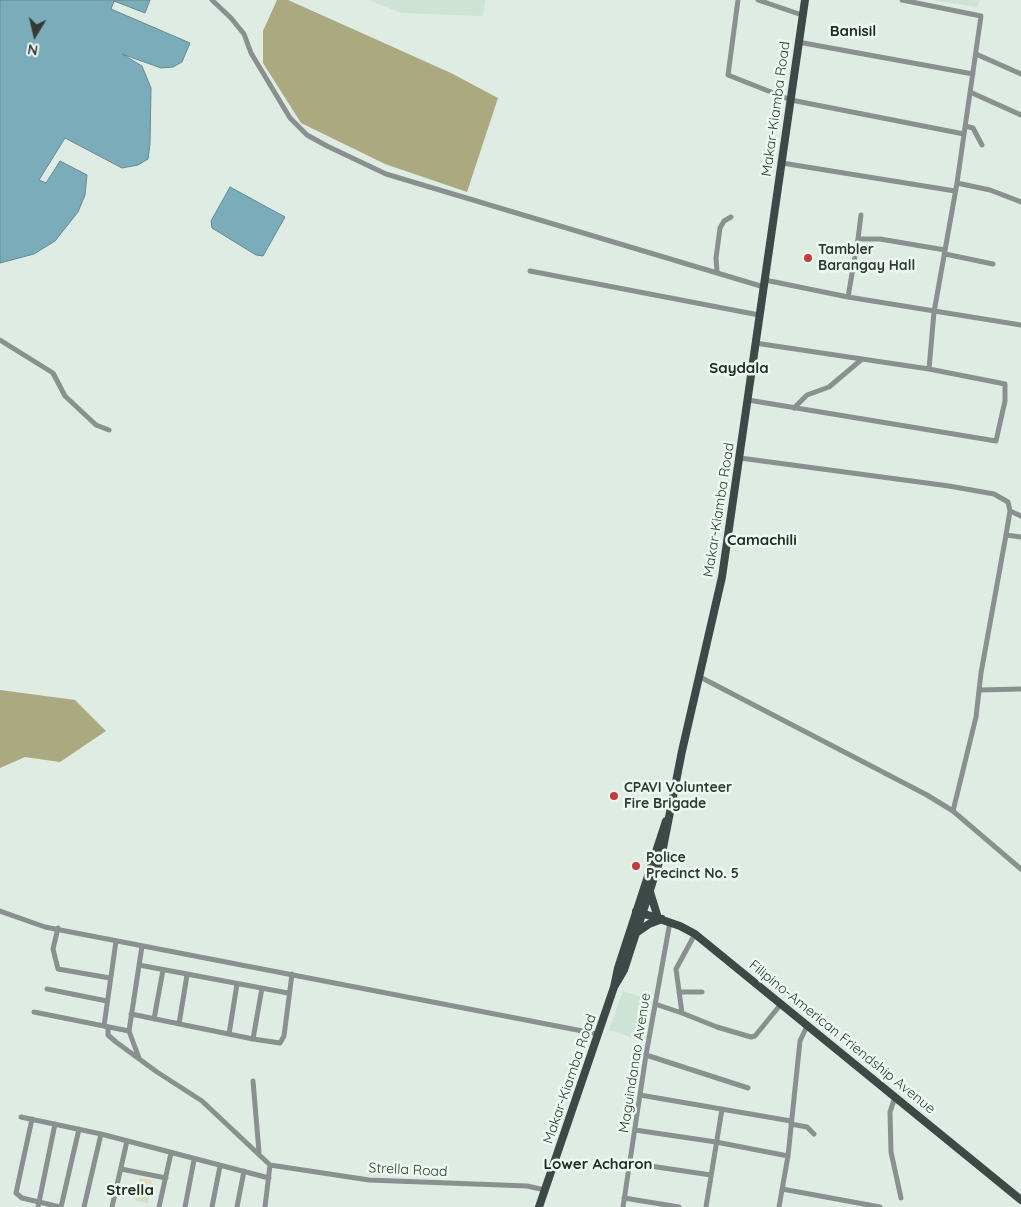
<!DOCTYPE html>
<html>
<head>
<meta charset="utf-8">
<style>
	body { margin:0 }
	#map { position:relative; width:1021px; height:1207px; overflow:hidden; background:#dfece4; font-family:Quicksand,sans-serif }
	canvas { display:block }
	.north { position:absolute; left:10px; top:10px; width:50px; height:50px; -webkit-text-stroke:4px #ecf9f1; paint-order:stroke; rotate:189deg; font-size:14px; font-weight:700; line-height:20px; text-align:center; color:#343936 }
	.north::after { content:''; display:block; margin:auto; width:18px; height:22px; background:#343936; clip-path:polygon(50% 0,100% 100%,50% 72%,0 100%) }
</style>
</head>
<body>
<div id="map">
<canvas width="1021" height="1207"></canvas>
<div class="north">N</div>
</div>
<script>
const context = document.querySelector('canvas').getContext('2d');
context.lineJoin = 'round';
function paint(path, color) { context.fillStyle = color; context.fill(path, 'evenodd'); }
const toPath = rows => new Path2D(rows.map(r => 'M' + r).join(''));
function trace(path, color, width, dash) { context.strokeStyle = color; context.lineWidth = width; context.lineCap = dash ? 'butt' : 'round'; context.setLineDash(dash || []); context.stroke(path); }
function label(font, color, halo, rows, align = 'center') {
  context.font = font + ' Quicksand,sans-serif'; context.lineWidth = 5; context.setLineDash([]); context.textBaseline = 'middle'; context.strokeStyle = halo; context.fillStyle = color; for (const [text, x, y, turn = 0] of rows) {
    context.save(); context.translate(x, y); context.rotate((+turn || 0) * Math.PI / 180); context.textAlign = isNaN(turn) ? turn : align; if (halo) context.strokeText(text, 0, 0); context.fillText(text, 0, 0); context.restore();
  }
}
paint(toPath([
	[369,0,485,0,483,16,401,13],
	[931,0,980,0,977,7],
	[623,991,651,1000,643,1041,609,1030]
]), '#cee2d6');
paint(toPath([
	[140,1178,152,1180,148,1203,136,1201]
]), '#dddcbf');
paint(toPath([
	[277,0,288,0,451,73,498,98,467,192,385,164,301,123,263,63,263,31],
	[0,690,75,700,106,731,60,762,25,757,0,768]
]), '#aba97f');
const water = toPath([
	[0,0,150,0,145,13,114,1,111,9,190,43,182,62,173,67,161,68,122,54,142,66,151,88,150,144,148,159,138,165,122,168,65,138,39,180,46,183,60,161,87,175,85,195,78,212,55,241,34,254,0,263,0,0],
	[230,187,285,217,263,256,256,255,212,228,211,221,230,187]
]);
paint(water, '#7aadb9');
trace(water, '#658a92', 1);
trace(toPath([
	[212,0,231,18,244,34,251,53,290,118,307,135,327,146,386,174,764,287],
	[738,0,728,75,791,100,964,134],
	[758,0,802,15],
	[902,0,981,16,957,183,934,312,929,369],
	[798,42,973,74],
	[976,54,1021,74],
	[970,92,1021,115],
	[965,126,973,128,982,145],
	[782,163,955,191],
	[957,183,990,190,1021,202],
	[858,239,861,215],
	[945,254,993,264],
	[530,271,759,315],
	[717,272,716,258,720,228,724,221,731,217],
	[765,280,848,297,1021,325],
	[848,297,858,239,880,239,945,250],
	[0,340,53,373,65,396,96,425,109,430],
	[748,400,996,441,1005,401,1005,384,929,369,755,343],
	[794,408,807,395,829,387,861,360],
	[740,458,949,486,994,494,1008,502,1010,511,1006,535,981,673,976,717,953,811],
	[1010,511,1021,516],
	[1006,535,1021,537],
	[700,677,927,795,953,811,1021,869],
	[979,690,1021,689],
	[0,911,45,927,598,1034],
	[58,928,53,949,58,969,110,978],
	[139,965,288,993],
	[47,989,107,1001],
	[679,992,702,992],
	[655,1004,682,1013,676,969,695,934],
	[34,1012,129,1031],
	[682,1013,717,1027,751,1037,755,1036,781,1004],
	[131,1014,253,1039,280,1043,284,1036,292,974],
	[154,1019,163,970],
	[179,1024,187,975],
	[104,1026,116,941],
	[108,1027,108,1035,116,1042,157,1072,202,1101,270,1165],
	[229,1034,237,984],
	[253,1039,262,988],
	[646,1055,748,1088],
	[139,1058,129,1031,142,946],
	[253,1081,259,1152],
	[640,1095,791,1121],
	[895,1097,890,1112,891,1152,901,1198],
	[21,1117,101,1134,269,1178],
	[32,1119,16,1193,22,1198,60,1207],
	[791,1124,807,1127,814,1134],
	[635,1130,716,1142,788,1156],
	[630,1163,711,1175],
	[270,1165,369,1180,527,1186,545,1190],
	[121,1169,166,1178],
	[782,1189,880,1207],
	[624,1198,679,1207],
	[38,1207,55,1124],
	[61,1207,79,1129],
	[84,1207,101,1134],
	[112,1207,127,1141],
	[159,1207,171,1153],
	[185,1207,194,1160],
	[212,1207,220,1166],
	[237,1207,244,1171],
	[265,1207,270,1165],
	[623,1207,646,1055,670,922],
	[706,1207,722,1109],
	[779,1207,788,1156,800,1041,807,1026]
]), '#89908f', 5);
trace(toPath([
	[650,892,658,918],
	[636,911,680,926,695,934,1021,1200],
	[636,933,649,924,662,919],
	[614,987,624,970,662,853,682,751,722,577,805,0],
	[539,1207,614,987,618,968,666,821]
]), '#3d4947', 8);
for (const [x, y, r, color] of [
	[808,258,5,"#c9393d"],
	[614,796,5,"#c9393d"],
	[636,866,5,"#c9393d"]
]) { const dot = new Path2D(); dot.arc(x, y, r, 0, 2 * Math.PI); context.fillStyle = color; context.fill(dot); trace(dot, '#ecf9f1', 2); }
label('14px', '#343936', '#ecf9f1', [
	["Makar-Kiamba Road",776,109,-82],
	["Makar-Kiamba Road",719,510,-81],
	["Filipino-American Friendship Avenue",842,1037,39],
	["Maguindanao Avenue",635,1063,-81],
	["Makar-Kiamba Road",570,1079,-71],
	["Strella Road",408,1170,3]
]);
label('bold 14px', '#343936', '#ecf9f1', [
	["Tambler",818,250],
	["Barangay Hall",818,266],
	["CPAVI Volunteer",624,788],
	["Fire Brigade",624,804],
	["Police",646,858],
	["Precinct No. 5",646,874]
], 'left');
label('bold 15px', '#222c26', '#ecf9f1', [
	["Banisil",853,31],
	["Saydala",739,368],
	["Camachili",762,540],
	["Lower Acharon",598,1164],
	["Strella",130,1190]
]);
</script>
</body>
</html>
